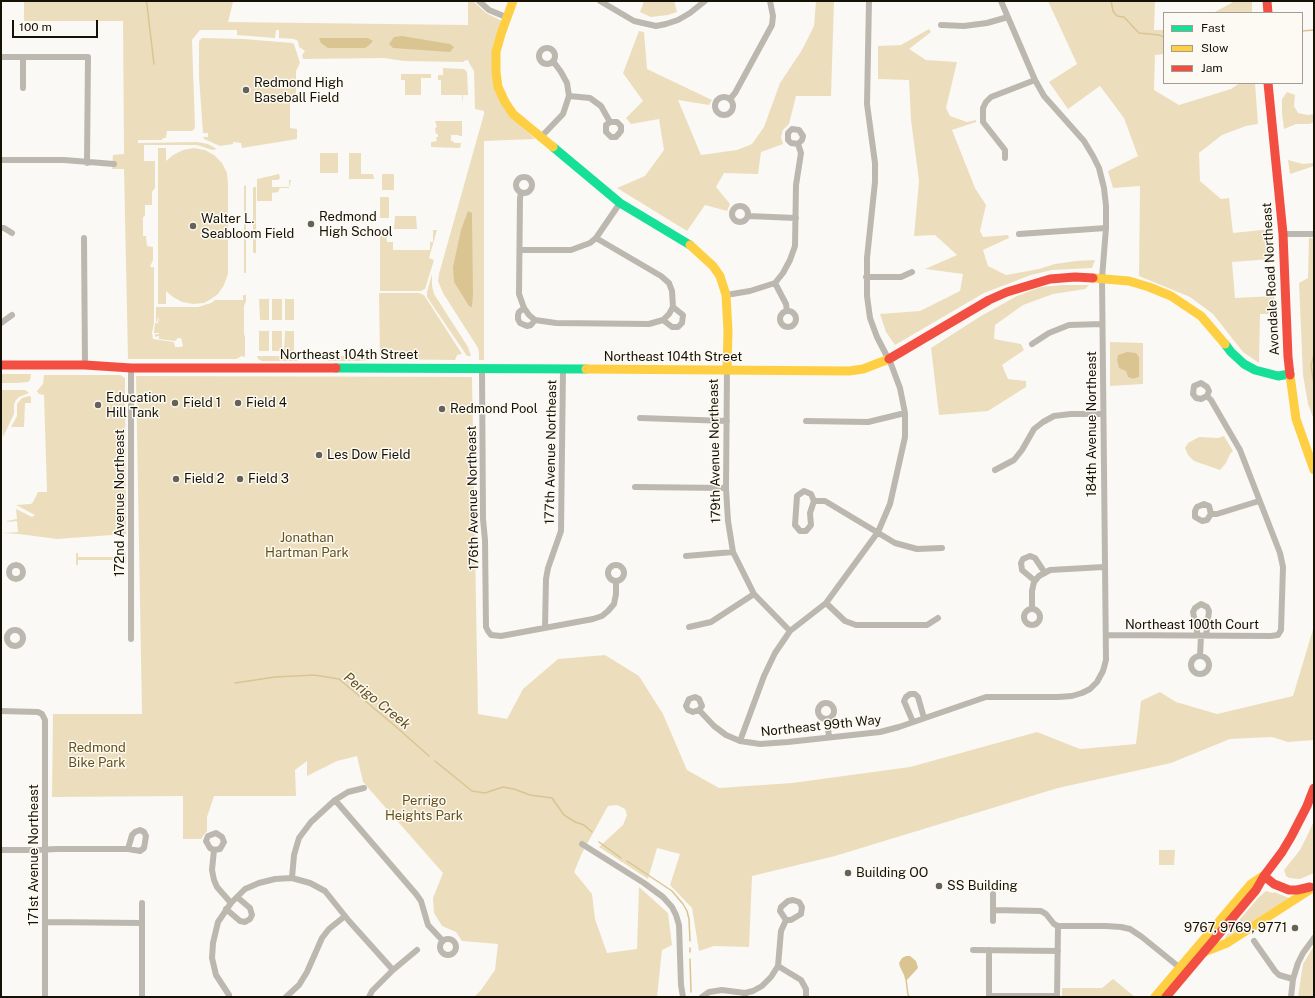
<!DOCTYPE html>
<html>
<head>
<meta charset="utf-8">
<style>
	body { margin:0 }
	#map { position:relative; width:1315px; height:998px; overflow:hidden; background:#fbf9f5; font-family:"Public Sans",sans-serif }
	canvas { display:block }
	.frame { position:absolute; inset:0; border:2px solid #161105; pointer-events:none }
	.legend { position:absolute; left:1163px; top:12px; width:140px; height:72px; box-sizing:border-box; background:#fdfaf3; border:1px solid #a19d94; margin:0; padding:5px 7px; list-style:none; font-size:12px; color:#161105 }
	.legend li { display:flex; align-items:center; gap:8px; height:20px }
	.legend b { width:20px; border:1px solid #a19d94 }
	.scale { position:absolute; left:12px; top:20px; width:86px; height:18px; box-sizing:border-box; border:2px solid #161105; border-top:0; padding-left:5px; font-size:12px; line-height:14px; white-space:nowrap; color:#161105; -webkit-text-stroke:3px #fdfaf3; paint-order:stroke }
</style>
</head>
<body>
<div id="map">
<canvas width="1315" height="998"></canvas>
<div class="frame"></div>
<ul class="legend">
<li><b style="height:5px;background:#16e098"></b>Fast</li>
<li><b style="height:5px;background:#ffcf43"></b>Slow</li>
<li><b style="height:5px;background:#f24e42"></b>Jam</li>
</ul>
<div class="scale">100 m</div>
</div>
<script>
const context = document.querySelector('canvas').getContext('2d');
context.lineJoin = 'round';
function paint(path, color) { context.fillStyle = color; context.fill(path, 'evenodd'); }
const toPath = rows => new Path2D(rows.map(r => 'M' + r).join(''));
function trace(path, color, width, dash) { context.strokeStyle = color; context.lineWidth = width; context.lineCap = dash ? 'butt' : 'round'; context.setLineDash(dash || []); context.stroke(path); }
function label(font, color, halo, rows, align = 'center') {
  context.font = font + ' "Public Sans",sans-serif'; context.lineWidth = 3; context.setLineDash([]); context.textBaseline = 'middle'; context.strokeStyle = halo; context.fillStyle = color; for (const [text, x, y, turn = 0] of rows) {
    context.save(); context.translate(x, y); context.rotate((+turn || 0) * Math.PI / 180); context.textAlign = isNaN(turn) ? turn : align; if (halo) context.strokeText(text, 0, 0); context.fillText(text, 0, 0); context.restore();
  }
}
paint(toPath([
	[24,1,226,1,233,2,228,22,468,25,468,1,473,1,486,13,502,21,493,47,492,74,508,114,535,139,484,141,484,360,479,360,479,353,478,348,443,293,438,281,439,274,484,114,484,111,475,109,474,71,469,63,469,61,466,60,463,62,404,61,384,58,303,59,302,55,305,51,299,47,298,41,294,39,279,38,279,30,276,30,275,38,237,35,237,30,200,30,192,40,195,128,192,131,167,131,166,138,163,138,162,140,138,140,138,143,197,142,208,144,217,149,212,150,197,145,144,145,144,161,155,161,155,188,152,192,152,205,145,205,145,216,143,217,143,236,146,236,147,246,153,247,153,260,150,267,154,267,154,323,152,333,153,339,174,342,175,347,181,347,183,346,181,338,178,338,175,341,159,339,159,336,155,337,155,334,159,334,159,333,154,333,155,323,158,323,159,318,158,318,157,322,156,322,156,307,198,307,211,303,215,300,243,300,243,295,246,295,246,301,244,306,244,334,245,337,245,357,242,356,236,359,128,359,124,169,112,169,113,155,124,154,123,21,24,21],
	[644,1,674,1,677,12,668,15,651,17,640,12],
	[816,1,834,1,831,96,796,96,789,124,783,130,781,137,783,144,761,152,758,174,724,173,716,187,730,204,727,211,705,205,687,231,617,188,645,176,664,150,659,119,631,124,626,118,643,101,623,73,639,31,644,32,647,69,712,100,709,105,678,100,701,155,737,150,752,144,764,127,780,83,802,50,814,26],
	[1048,1,1155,1,1154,30,1164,30,1164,54,1155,55,1154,90,1179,105,1231,89,1240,83,1255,83,1258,124,1246,126,1222,135,1199,153,1200,181,1221,199,1229,198,1233,233,1271,229,1271,259,1232,262,1235,298,1274,296,1275,314,1260,314,1259,363,1243,352,1213,314,1190,297,1139,276,1140,186,1113,188,1108,171,1138,156,1124,118,1100,86,1068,109,1049,82,1077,64],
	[1235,1,1252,1,1252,13,1213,13],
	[929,29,931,32,909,49,926,60,957,62,946,108,950,116,967,122,976,120,976,122,952,130,975,188,986,205,980,231,983,237,1008,235,1009,238,983,250,988,266,1006,275,1039,269,1055,264,1076,261,1095,260,1092,268,1052,270,1031,275,984,293,895,345,886,332,880,314,920,311,960,291,963,274,925,269,957,255,935,235,914,236,919,181,911,120,909,80,878,79,878,46,901,45],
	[202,38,244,39,292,43,294,44,300,63,296,71,296,101,290,103,290,128,297,129,297,139,242,148,241,143,233,142,233,144,220,146,204,139,203,137,208,137,208,133,203,133,199,77,199,41],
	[443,68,464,69,467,72,468,95,463,95,463,104,462,95,441,95,441,80,438,80,438,75,443,75],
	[401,74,431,74,431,78,421,78,421,95,405,95,405,80,401,80],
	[1287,92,1295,95,1294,106,1298,113,1308,115,1314,114,1314,122,1310,124,1296,124,1284,129,1282,113,1282,99],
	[435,121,462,121,462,136,459,136,459,135,451,135,451,141,453,141,454,143,461,143,460,148,431,147,431,142,437,141,436,137,438,137,438,134,436,134,435,128,437,127],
	[158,148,166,148,166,161,173,155,183,150,194,148,205,150,214,155,222,163,227,173,228,184,228,274,224,285,218,294,211,299,204,303,193,304,182,302,173,297,166,291,166,304,158,304],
	[320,153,338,153,338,173,320,173],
	[349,153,361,153,361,174,373,174,374,179,349,179],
	[1288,160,1303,164,1314,163,1314,166,1290,174],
	[279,174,280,178,278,180,272,180,272,187,289,187,289,180,291,180,289,188,280,188,278,192,272,193,272,201,257,201,257,179],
	[382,174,394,174,394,190,382,190],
	[246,185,246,273,244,273,244,186],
	[254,187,256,187,256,253,253,253,253,188],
	[380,197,389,197,389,218,380,218],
	[395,216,416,216,417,229,394,229],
	[380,230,386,230,387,242,393,242,393,250,430,250,430,242,433,242,433,230,437,230,429,258,434,260,425,289,421,291,380,291],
	[1309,238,1314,238,1314,420,1308,404,1303,375,1299,283,1308,278],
	[432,274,432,286,434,294,468,347,471,356,467,356,427,297,427,292],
	[1063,285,1089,285,1085,289,1053,294,1023,305,995,325,994,339,1021,344,1024,350,1002,365,1008,379,1026,381,1026,387,988,411,939,415,931,348,981,316,1017,296,1041,287],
	[379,293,419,293,424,295,462,354,457,355,455,360,382,359,380,358],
	[259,299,269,299,269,320,260,320],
	[272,299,282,299,282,320,272,320],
	[285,299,294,299,294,320,285,320],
	[259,331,269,331,269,351,259,351],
	[272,331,282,331,282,351,272,351],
	[285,331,294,331,294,351,284,351],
	[1110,342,1143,343,1143,384,1110,386],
	[1139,357,1139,377,1133,379,1129,377,1126,371],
	[257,356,296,356,298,361,262,361,258,359],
	[324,356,368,356,367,360,362,361,329,361,325,359],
	[1,374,31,374,30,380,28,382,16,383,1,383],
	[44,375,120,375,125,378,126,534,57,539,19,534,2,533,18,532,17,521,7,522,7,521,17,519,16,509,32,517,35,515,16,505,31,504,33,502,38,492,47,492,44,395,39,394,37,391,43,384],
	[136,376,472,377,478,714,507,719,523,689,558,659,605,655,639,676,663,714,687,770,719,788,792,783,910,767,1037,732,1080,749,1136,744,1141,701,1160,692,1176,702,1217,714,1293,696,1314,626,1314,740,1288,742,1272,737,1230,739,1171,763,1058,788,835,856,752,876,749,947,714,946,699,951,692,908,670,885,680,854,657,848,648,879,599,847,623,825,627,815,625,809,617,805,608,806,582,853,574,872,592,894,595,919,607,953,637,949,639,887,668,913,672,945,662,950,657,997,474,997,481,990,495,970,498,944,462,941,456,932,442,926,434,913,433,898,443,873,363,782,357,756,337,761,307,776,307,761,295,770,296,796,214,796,207,817,207,831,201,839,183,839,183,796,52,797,53,714,142,714],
	[1,390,25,390,29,393,19,397,16,400,14,404,14,414,3,437,1,419],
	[29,396,31,397,31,403,25,403,24,427,11,427,17,416,17,404,22,398],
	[1224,436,1233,451,1230,454,1226,463,1220,470,1194,461,1188,455,1185,448,1188,443,1199,437,1218,438],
	[120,552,126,552,126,564,120,564,120,560,78,560,78,565,76,565,76,553,78,553,78,557,120,557],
	[1314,821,1314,873,1300,879,1289,878,1286,876,1284,870,1300,850,1307,836],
	[1159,850,1175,850,1174,865,1159,865],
	[1266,891,1273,893,1274,892,1289,898,1225,939,1225,937,1258,898],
	[1314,946,1314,997,1298,997,1303,964],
	[1113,979,1135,997,1062,997,1062,988,1102,988]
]), '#ecdebd');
paint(toPath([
	[402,36,450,44,454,47,450,52,393,48,389,44,394,37],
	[319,38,368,38,373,41,368,46,365,48,328,48,321,43],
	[468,211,472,213,472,217,473,294,472,307,469,306,454,282,453,267,461,230],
	[1127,352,1136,353,1139,357,1139,377,1133,379,1128,377,1126,371,1119,368,1117,360,1118,355],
	[906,956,910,956,916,961,918,968,907,980,905,979,904,975,900,967,899,963,902,958]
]), '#dac592');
trace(toPath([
	[146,1,147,5,154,64],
	[1111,1,1113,11,1117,16,1124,17,1139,33,1159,35,1164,37],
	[1302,31,1314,30],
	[1314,354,1311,366,1314,384],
	[235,683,275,677,314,675,339,679,394,725,429,756],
	[435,761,472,791,485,793,503,787,514,789,530,795,552,798,564,815,575,822,584,825,592,832],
	[599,842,621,858],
	[627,861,672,891,683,904,687,911,689,919,690,941],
	[690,948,690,952],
	[690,959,691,992],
	[906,979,908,995,910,997]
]), '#dac592', 1.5);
trace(toPath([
	[479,1,489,10,506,17],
	[600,1,634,21,656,26,666,24,678,20,690,13,705,1],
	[941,25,964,26,987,23,1008,17],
	'539 56a8 8 0 1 1 16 0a8 8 0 1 1-16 0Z',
	[1,57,88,57,87,163],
	[23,57,23,88],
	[569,96,590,98,601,106,610,122,606,125,606,132,611,137,616,137,621,131,621,126,617,122,610,122],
	'715 106a9 9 0 1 1 18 0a9 9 0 1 1-18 0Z',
	[730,99,735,93,772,25,773,16,770,1],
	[540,138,563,114,569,96,567,83,561,72,553,61],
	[1005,158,1005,150,983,122,983,108,986,102,991,97,1035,80],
	[1,160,64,160,114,164],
	'516 185a8 8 0 1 1 16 0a8 8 0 1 1-16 0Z',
	[521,193,520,198,519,294,524,308,529,315,535,320,556,323,649,324,663,320,669,314,673,307,672,291,669,283,661,276,596,238],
	'732 214a8 8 0 1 1 16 0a8 8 0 1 1-16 0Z',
	[748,216,796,218],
	[1,228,4,228,12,233],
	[1019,234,1106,228],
	[1283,234,1314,234],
	[84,238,85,365],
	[520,250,571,250,590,243,596,238,620,203],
	[866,277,901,277,912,272],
	[726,295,750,291,775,283],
	[524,308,519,312,518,315,518,319,520,323,527,326,531,325,535,320],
	[787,311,786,304,775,283,783,273,790,260,795,246,796,185,801,153,798,144,802,140,803,136,799,130,792,129,788,133,788,140,791,143,798,144],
	'780 319a8 8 0 1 1 16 0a8 8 0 1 1-16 0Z',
	[663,320,672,327,678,327,682,323,683,315,673,307],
	[1,323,12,315],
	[1032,344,1049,333,1069,325,1102,324],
	[131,368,131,639],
	[482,369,483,519,485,540,486,627,488,631,491,635,501,636,512,634,593,619,602,616,608,611,614,604,616,594,616,581],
	[727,370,726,488,728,521,733,552,754,594,790,631],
	[640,418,727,421],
	[806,421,868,422,905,413],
	[995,470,1014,460,1022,450,1034,429,1043,422,1054,416,1071,414,1103,414],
	[635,487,726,488],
	[814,501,810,513,811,525,806,531,800,531,795,525,797,496,804,491,811,494,814,501,825,501,895,543,917,549,942,548],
	[1211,514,1207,520,1202,521,1195,517,1195,511,1197,507,1204,504,1209,506,1211,514,1217,514,1259,501],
	[686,556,733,552],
	'9 572a7 7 0 1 1 14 0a7 7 0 1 1-14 0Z',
	'608 573a8 8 0 1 1 16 0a8 8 0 1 1-16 0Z',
	[1035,581,1022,570,1021,563,1023,559,1030,556,1035,558,1045,573],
	[826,603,845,621,856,625,927,625,938,618],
	[1032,609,1032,591,1034,582,1039,576,1050,570,1104,567],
	'1024 617a8 8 0 1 1 16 0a8 8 0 1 1-16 0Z',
	[689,627,711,622,754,594],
	[545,628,546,579,548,568,561,531,563,369],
	'7 638a8 8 0 1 1 16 0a8 8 0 1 1-16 0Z',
	[1106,635,1271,636,1278,635,1281,630,1283,567,1280,553,1240,450,1211,400,1207,396,1209,391,1207,387,1201,383,1194,386,1193,394,1196,398,1201,399,1207,396],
	[1198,636,1193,612,1195,608,1201,604,1207,607,1209,611,1206,636],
	[1200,656,1201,636],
	'1191 665a9 9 0 1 1 18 0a9 9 0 1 1-18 0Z',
	'818 711a8 8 0 1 1 16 0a8 8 0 1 1-16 0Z',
	[699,710,693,712,688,710,686,706,689,699,695,697,699,699,702,706,699,710,714,726,726,735,740,741,760,744,788,742,880,732,899,727,986,697,1058,697,1072,696,1082,693,1090,689,1097,682,1103,671,1106,660,1102,278,1106,228,1106,206,1104,188,1099,168,1093,156,1084,141,1044,96,1035,80,1001,1],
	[1,711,38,712,42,714,45,720,45,997],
	[827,719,829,737],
	[913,722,904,701,906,697,910,694,915,694,918,697,924,718],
	[740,741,764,676,775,653,790,631,826,603,878,532,890,504,905,437,905,413,900,388,891,364,877,337,870,318,867,296,867,258,875,182,875,163,867,104,869,1],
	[335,800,416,894,421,901,428,925,443,941],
	[582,844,644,883,663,897,672,907,676,915,679,925,681,985,683,997],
	[1,850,33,850,58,849,128,849,140,851,144,848,146,836,144,832,140,830,135,832,132,835,128,849],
	[214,850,210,848,206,841,208,836,216,833,222,837,224,842,220,849,214,850,212,870,214,880,217,887,231,903],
	[292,878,294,855,299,838,311,822,335,800,348,792,364,788],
	[993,894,993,921],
	[142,903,142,997],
	[226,909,240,921,245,922,250,919,252,915,250,908,237,897],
	[993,910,1041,911,1046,914,1054,924,1058,926,1106,926,1121,927,1130,929,1142,937,1179,967],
	[45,922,142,923],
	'440 947a8 8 0 1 1 16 0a8 8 0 1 1-16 0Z',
	[1254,941,1275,971,1279,975,1293,979],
	[973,950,1058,951],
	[778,966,801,980,806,989,806,997],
	[745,993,753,991,762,986,771,977,778,966,781,931,786,920,791,920,801,914,802,907,799,902,793,900,788,901,781,907,780,911,786,920],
	[229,995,216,975,212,958,213,943,218,922,231,903,245,889,259,883,275,879,292,878,310,883,325,891,349,921,393,970],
	[989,996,1057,996],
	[286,997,299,985,307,972,322,938,329,929,345,916],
	[369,997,372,991,393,970,417,950],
	[702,997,709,992,722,990,745,993,745,997],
	[989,997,989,950],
	[1057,997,1058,926],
	[1291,997,1293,979,1298,963,1303,953,1314,938]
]), '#bcb8b0', 6);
trace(toPath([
	[553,147,620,203,690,245],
	[1225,344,1231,352,1244,364,1255,370,1278,376,1290,374],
	[336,368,586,369]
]), '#16e098', 9);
trace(toPath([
	[513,1,501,34,496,52,496,72,498,87,505,102,513,114,553,147],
	[690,245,713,266,720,276,726,295,728,331,727,370],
	[1093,278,1129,281,1149,287,1171,296,1201,316,1225,344],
	[586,369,849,371,863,369,889,359],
	[1290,375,1296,419,1314,470],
	[1204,952,1227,943,1314,887],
	[1155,997,1251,884,1263,876]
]), '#ffcf43', 9);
trace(toPath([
	[1267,1,1268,13],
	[1268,83,1283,234,1288,357,1290,375],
	[889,359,989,300,1007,292,1050,279,1075,277,1093,278],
	[1,365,85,365,131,368,336,368],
	[1264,876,1274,884,1289,890,1297,890,1310,887],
	[1166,997,1256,890,1264,876,1282,852,1291,837,1307,806,1314,788]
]), '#f24e42', 9);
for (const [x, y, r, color] of [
	[246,90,4,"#666259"],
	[311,224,4,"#666259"],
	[193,226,4,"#666259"],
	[175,403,4,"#666259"],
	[238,403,4,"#666259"],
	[98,405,4,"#666259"],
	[442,409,4,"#666259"],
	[319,455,4,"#666259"],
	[176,479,4,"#666259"],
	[240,479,4,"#666259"],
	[848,873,4,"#666259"],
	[939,886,4,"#666259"],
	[1295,928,4,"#666259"]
]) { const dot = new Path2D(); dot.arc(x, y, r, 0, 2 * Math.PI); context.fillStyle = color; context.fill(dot); trace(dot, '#fdfaf3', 1.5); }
label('13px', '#161105', '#fdfaf3', [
	["Redmond High",254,83],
	["Baseball Field",254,98],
	["Redmond",319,217],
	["High School",319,232],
	["Walter L.",201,219],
	["Seabloom Field",201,234],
	["Education",106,398],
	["Hill Tank",106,413],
	["Field 1",183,403],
	["Field 4",246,403],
	["Redmond Pool",450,409],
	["Les Dow Field",327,455],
	["Field 2",184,479],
	["Field 3",248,479],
	["Building OO",856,873],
	["SS Building",947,886],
	["9767, 9769, 9771",1287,928,"right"]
], 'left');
label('13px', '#161105', '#fdfaf3', [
	["Avondale Road Northeast",1271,279,-93],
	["Northeast 104th Street",349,355],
	["Northeast 104th Street",673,357],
	["184th Avenue Northeast",1092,424,-90],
	["179th Avenue Northeast",715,451,-91],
	["177th Avenue Northeast",551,452,-89],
	["176th Avenue Northeast",473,498,-91],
	["172nd Avenue Northeast",120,503,-90],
	["Northeast 100th Court",1192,625],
	["Northeast 99th Way",821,726,-6],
	["171st Avenue Northeast",34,855,-90]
]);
label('13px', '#64501a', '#fdfaf3', [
	["Jonathan",307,538],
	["Hartman Park",307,553],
	["Redmond",97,748],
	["Bike Park",97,763],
	["Perrigo",424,801],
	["Heights Park",424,816]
]);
label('italic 14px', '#65511b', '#fdfaf3', [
	["Perigo Creek",377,701,39]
]);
</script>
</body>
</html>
